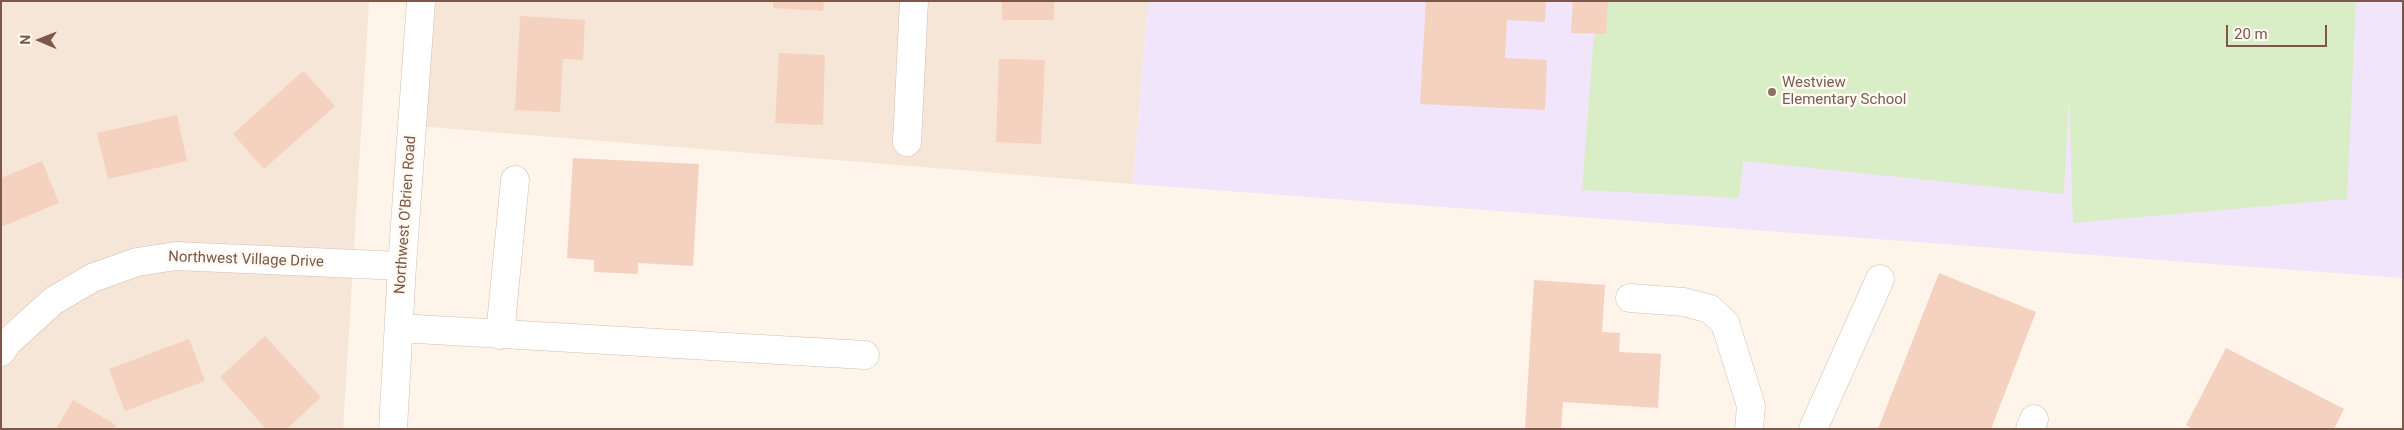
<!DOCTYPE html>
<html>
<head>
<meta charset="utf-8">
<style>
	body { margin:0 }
	#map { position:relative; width:2404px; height:430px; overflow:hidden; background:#fef4e9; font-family:Roboto,sans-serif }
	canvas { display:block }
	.frame { position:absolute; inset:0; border:2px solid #7b584a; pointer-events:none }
	.north { position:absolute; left:15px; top:15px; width:50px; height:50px; -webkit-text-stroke:4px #fff9f1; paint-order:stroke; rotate:271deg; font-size:14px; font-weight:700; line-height:20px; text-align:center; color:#7b584a }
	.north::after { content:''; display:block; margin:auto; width:18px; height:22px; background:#7b584a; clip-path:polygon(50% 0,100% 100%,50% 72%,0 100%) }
	.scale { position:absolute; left:2226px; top:25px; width:101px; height:22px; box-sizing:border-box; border:2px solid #7b584a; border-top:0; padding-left:6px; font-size:15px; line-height:18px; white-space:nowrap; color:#7b584a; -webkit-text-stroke:4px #fff9f1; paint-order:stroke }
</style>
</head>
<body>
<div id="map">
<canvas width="2404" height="430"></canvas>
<div class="frame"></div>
<div class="north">N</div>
<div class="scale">20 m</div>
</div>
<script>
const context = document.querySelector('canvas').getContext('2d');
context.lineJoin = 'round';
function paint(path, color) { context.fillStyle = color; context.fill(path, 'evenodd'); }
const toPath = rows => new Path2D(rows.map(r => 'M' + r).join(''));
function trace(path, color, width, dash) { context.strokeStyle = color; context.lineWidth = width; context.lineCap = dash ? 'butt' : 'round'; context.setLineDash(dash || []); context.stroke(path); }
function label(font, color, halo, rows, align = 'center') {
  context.font = font + ' Roboto,sans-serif'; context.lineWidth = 5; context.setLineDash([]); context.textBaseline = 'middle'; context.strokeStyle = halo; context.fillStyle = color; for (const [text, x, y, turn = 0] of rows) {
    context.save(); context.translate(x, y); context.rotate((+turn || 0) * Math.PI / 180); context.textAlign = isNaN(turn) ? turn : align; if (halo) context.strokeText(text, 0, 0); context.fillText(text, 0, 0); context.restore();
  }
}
paint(toPath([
	[1,1,369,1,343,429,1,429],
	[426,1,1148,1,1133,184,417,126]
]), '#f6e6d7');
paint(toPath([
	[1148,1,2403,1,2403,278,1133,184]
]), '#f1e5fb');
paint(toPath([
	[1608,1,2356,1,2347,199,2073,223,2069,93,2064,194,1743,161,1739,198,1582,190,1594,34,1606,34]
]), '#d9edc6');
paint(toPath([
	[773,1,824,1,823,11,773,8],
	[1002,1,1054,1,1054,20,1002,20],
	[1426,1,1546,1,1545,22,1507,20,1505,58,1547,60,1545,110,1420,104],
	[1573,1,1608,1,1606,34,1571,33],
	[520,16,585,20,583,60,563,59,560,112,515,110],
	[779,53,825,55,823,125,775,123],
	[999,59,1045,60,1041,144,996,142],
	[303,71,335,106,264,169,233,134],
	[177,115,187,161,108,179,97,133],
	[573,158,699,164,693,266,638,263,638,274,594,272,594,260,567,258],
	[42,161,59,203,1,227,1,178],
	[1939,273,2036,312,1991,429,1878,429],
	[1534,280,1605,285,1602,332,1620,333,1619,352,1661,354,1658,408,1563,402,1561,429,1525,429],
	[265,336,321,397,287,429,266,429,220,377],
	[189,339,205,381,125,411,109,369],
	[2226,348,2344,409,2334,429,2193,429,2186,425],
	[73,400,116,425,114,429,56,429]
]), '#f5d1bf');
const minor = toPath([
	[907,142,914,1],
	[1630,298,1684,302,1710,309,1725,323,1751,406,1749,429],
	[399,328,865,355],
	[500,335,515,180],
	[1,352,8,342,53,301,92,278,137,262,176,256,402,266],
	[393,429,402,266,421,1],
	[1813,429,1880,279],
	[2030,429,2034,419]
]);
trace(minor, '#d4bdb0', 29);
trace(minor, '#fff', 28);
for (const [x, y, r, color] of [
	[1772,92,5,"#8d6e63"]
]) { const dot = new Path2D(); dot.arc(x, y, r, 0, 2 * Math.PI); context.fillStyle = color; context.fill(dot); trace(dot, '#fff9f1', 2); }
label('15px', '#785e54', '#fff9f1', [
	["Westview",1782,83],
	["Elementary School",1782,100]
], 'left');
label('15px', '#7b584a', '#fff9f1', [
	["Northwest O'Brien Road",406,215,-86],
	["Northwest Village Drive",246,260,2]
]);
</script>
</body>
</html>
